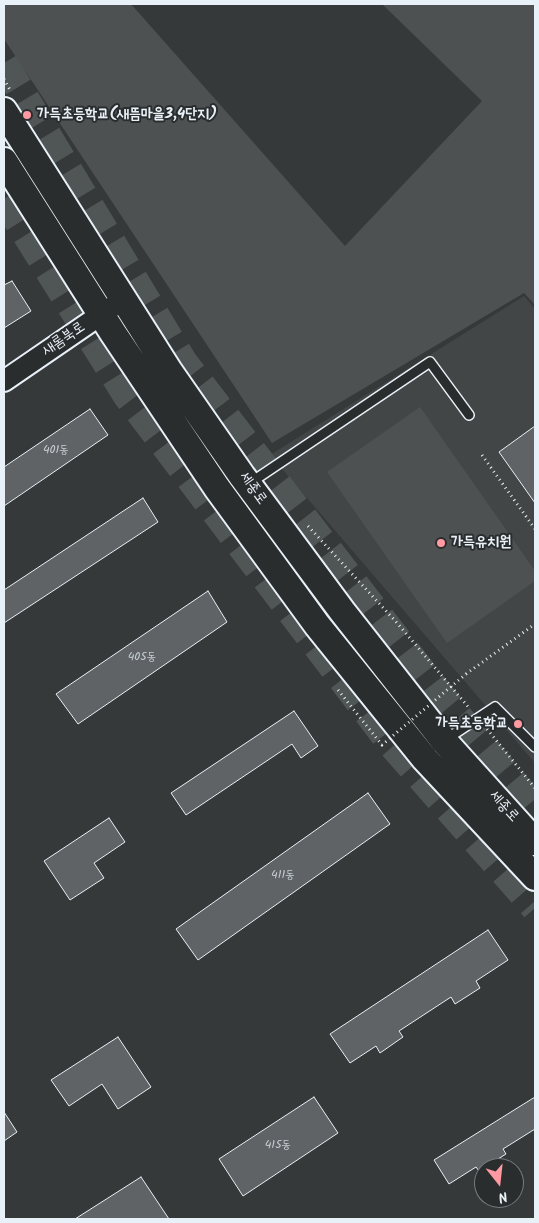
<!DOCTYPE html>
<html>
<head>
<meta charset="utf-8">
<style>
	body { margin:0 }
	#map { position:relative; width:539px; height:1223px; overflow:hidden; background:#35393a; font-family:Kalam,sans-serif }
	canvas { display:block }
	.frame { position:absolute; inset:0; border:5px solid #e8f1f8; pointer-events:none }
	.north { position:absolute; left:474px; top:1158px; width:50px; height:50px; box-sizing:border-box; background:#2a2d2e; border:1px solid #767b7f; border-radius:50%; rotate:164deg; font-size:14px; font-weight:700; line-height:20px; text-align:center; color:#e8f1f8 }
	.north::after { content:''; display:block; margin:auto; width:18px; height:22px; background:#ff9aa2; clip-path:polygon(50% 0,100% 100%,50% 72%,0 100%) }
</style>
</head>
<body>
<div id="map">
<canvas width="539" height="1223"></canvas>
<div class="frame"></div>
<div class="north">N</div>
</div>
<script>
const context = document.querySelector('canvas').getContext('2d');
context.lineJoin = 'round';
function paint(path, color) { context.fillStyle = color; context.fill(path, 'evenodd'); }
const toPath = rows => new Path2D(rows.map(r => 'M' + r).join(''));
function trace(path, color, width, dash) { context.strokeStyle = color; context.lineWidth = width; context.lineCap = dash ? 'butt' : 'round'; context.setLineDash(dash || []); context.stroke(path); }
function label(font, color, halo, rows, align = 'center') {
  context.font = font + ' Kalam,"Poor Story",sans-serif'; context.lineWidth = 4; context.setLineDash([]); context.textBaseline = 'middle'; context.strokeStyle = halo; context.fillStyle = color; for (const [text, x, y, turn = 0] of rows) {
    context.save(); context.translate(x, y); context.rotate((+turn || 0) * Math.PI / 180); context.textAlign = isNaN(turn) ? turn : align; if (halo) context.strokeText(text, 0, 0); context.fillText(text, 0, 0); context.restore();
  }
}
paint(toPath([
	[524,296,535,309,535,763,270,455]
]), '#424647');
paint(toPath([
	[4,4,131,4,345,246,482,101,382,4,535,4,535,305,524,293,272,443,4,39],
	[420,407,535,571,535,581,447,643,327,472]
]), '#4d5152');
const building = toPath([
	[12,281,31,311,4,328,4,285,12,281],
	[90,409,108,435,4,506,4,467,90,409],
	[535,426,535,503,499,452,535,426],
	[143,498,158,522,4,623,4,590,143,498],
	[208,591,227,622,78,724,56,694,208,591],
	[294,711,318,746,301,758,292,744,186,815,171,793,294,711],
	[368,793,390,824,198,960,176,929,368,793],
	[109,818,125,842,94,863,104,878,70,900,44,861,109,818],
	[488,930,508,960,476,981,480,988,455,1004,451,997,399,1031,403,1037,380,1053,376,1046,350,1063,330,1034,488,930],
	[118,1037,151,1087,118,1109,102,1084,69,1106,51,1080,118,1037],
	[314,1097,338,1133,243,1196,219,1159,314,1097],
	[535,1097,535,1129,503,1149,506,1154,479,1171,476,1167,449,1184,434,1160,535,1097],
	[4,1112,17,1132,4,1141,4,1112],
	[141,1177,169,1219,75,1219,141,1177]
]);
paint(building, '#5f6365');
trace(building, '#e8f1f8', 1);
trace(toPath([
	[4,63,183,361,438,692,535,808],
	[4,199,127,396,391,744,535,908]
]), '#505556', 28, [28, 14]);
const service = toPath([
	[250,483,430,362,469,415],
	[445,740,495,707,535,747]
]);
const tertiary = toPath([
	[4,381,112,307]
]);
const primary = toPath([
	[4,111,169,371,242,476,342,611,444,741,535,842],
	[4,161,113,333,217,488,317,625,425,759,535,877]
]);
trace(service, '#e8f1f8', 12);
trace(tertiary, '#e8f1f8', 24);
trace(primary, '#e8f1f8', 30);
trace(toPath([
	[4,79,10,90],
	[482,455,535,529],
	[308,526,398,624,470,709],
	[466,674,535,624],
	[487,729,535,788]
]), '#e8f1f8', 3, [1, 4]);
trace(service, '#2a2d2e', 9);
trace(tertiary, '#2a2d2e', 20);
trace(primary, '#2a2d2e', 26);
trace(toPath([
	[338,690,382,745,466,674]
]), '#e8f1f8', 3, [1, 4]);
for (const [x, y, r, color] of [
	[27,115,5,"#ff9aa2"],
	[441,543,5,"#ff9aa2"],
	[518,724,5,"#ff9aa2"]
]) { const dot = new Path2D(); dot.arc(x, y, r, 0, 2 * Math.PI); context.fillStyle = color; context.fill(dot); trace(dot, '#2a2d2e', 2); }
label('12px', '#c6ced3', null, [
	["401동",56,451],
	["405동",142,658],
	["411동",283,876],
	["415동",278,1146]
]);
label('bold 15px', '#e8f1f8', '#2a2d2e', [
	["가득초등학교(새뜸마을3,4단지)",37,115],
	["가득유치원",451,543],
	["가득초등학교",508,724,"right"]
], 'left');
label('15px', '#e8f1f8', '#2a2d2e', [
	["새롬북로",64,340,-34],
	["세종로",252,489,54],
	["세종로",503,807,48]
]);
</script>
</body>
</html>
